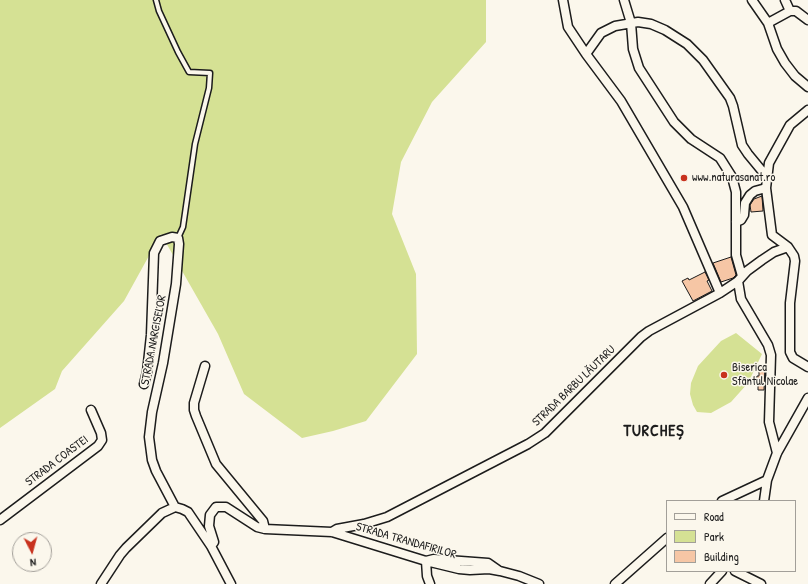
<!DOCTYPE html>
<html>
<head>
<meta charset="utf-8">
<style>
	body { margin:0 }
	#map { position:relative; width:808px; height:584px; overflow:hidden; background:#fbf7ec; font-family:"Patrick Hand",sans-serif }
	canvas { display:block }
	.legend { position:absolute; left:666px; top:500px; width:130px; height:72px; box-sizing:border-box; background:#fbf7ec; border:1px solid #a29f99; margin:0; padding:5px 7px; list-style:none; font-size:12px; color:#1c1c1c }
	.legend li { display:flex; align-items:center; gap:8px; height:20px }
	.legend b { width:20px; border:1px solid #a29f99 }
	.north { position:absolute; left:12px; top:532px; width:40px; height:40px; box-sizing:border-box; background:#fbf7ec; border:1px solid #a29f99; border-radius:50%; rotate:174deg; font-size:11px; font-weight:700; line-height:16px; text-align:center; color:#1c1c1c }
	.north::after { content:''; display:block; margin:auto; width:14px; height:18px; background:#c8321e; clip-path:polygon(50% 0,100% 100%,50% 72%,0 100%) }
</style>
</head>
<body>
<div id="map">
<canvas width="808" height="584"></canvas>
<ul class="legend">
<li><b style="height:5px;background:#fbf7ec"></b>Road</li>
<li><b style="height:11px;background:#d5e194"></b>Park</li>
<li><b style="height:11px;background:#f6c6a5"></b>Building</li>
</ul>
<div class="north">N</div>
</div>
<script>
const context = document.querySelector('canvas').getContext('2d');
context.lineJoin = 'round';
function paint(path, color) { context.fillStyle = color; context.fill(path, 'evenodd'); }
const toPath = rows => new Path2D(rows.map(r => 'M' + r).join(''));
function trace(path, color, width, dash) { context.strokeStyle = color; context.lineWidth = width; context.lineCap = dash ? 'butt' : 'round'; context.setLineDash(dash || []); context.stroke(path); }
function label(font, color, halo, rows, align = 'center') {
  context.font = font + ' "Patrick Hand",sans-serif'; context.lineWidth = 3; context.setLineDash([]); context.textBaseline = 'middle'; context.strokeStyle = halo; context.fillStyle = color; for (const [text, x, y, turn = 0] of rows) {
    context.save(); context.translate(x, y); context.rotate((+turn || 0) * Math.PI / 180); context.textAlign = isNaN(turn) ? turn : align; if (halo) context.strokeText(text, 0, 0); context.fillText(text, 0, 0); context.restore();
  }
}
paint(toPath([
	[0,0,486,0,486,42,432,102,401,162,392,214,416,274,417,354,366,421,333,431,302,438,244,394,218,334,161,234,124,301,62,371,55,389,0,428],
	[736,333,762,354,748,383,731,402,711,413,697,412,693,405,690,394,691,383,698,366,721,341]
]), '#d5e194');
const building = toPath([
	[762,196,763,211,751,212,750,205,754,199,762,196],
	[731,257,736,275,733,278,721,282,713,263,731,257],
	[705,272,709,280,707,281,712,291,693,301,682,281,688,278,689,280,705,272],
	[759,365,765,365,764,390,758,390,758,383,756,383,757,376,759,376,759,365]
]);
paint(building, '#f6c6a5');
trace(building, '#1c1c1c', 1);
const service = toPath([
	[156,0,159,11,178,52,189,72,210,73,209,88,195,144,183,227,178,238]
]);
const minor = toPath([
	[563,0,568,27,586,54],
	[624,0,631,23,633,49,639,68,674,122,691,139,720,158,732,177,736,192,736,255,742,276],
	[752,0,768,23,777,49,785,63,795,76,808,87],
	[785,0,790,11,796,11,808,20],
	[768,23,790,11],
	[808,110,790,125,769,163,766,188,772,235,788,247,794,256,795,261,790,303,790,352,793,358,808,367],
	[736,222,741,220,744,215,745,203,750,195,755,191,766,188],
	[738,281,741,299,768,345,771,355,769,422,777,453],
	[720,293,683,207,621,101,586,54,601,33,615,26,638,22,651,24,665,30,687,44,703,60,730,98,733,106,742,145,748,154,767,177],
	[205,366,194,403,194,410,196,416,216,464,263,521,265,529],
	[144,384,147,372,151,335,154,253,160,241,172,237,178,238,179,244,176,284,163,363,152,412,149,437,152,460,156,471,175,507,182,509,188,512,211,546,231,584],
	[722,501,767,480],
	[764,501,767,480,777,453,808,398],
	[0,520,98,446,102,440,101,433,91,410],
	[332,532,337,529,364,524,387,517,528,444,545,433,641,337,649,331,720,293,738,281,747,271,762,260,774,252,788,247],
	[211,546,214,542,209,526,210,515,216,507,226,507,257,527,265,529,332,532,426,561,459,569,470,570,489,569,500,571,519,576,539,584],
	[735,571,761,584],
	[101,584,120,555,126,548,162,513,175,507],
	[430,584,427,576,426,561,434,559,488,563,498,570],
	[615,584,667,538],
	[710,584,722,571]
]);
trace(service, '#1c1c1c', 7);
trace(minor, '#1c1c1c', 11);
trace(service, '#fbf7ec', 4);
trace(minor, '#fbf7ec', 8);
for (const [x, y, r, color] of [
	[684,178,4,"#c8321e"],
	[724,375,4,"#c8321e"]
]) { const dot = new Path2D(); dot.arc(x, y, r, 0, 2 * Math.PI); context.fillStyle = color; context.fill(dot); trace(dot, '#fbf7ec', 1.5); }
label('12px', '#1c1c1c', '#fbf7ec', [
	["www.naturasanat.ro",692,178],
	["Biserica",732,368],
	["Sfântul Nicolae",732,382]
], 'left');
label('12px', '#1c1c1c', '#fbf7ec', [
	["STRADA NARCISELOR",154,340,-79],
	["STRADA BARBU LĂUTARU",574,386,-44],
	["STRADA COASTEI",57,461,-37],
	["STRADA TRANDAFIRILOR",406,541,16]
]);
context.letterSpacing = '1px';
label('bold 16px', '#1c1c1c', '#fbf7ec', [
	["TURCHEȘ",654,432]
]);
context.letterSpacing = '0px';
</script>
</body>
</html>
